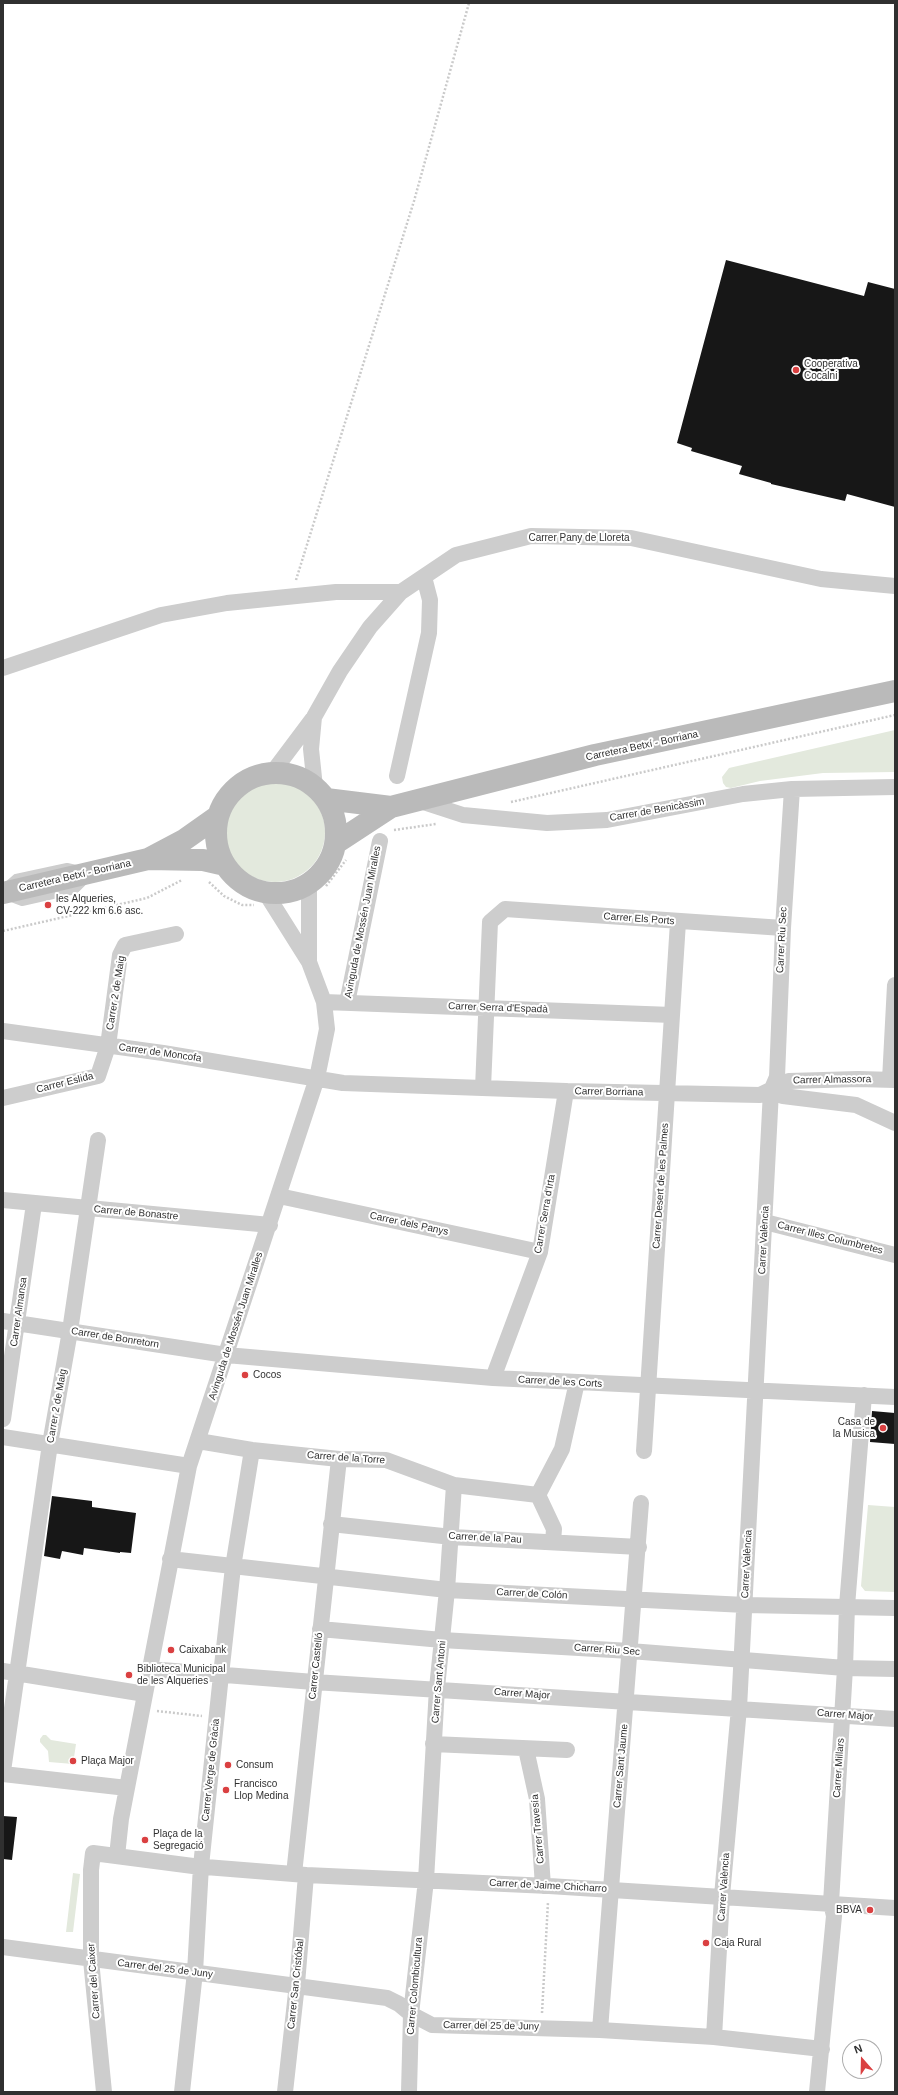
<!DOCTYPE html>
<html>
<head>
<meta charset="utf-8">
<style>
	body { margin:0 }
	#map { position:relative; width:898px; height:2095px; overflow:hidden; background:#fff; font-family:Arial,sans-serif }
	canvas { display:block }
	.frame { position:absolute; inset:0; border:4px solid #303030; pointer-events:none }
	.north { position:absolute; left:842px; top:2039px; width:40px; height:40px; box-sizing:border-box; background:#fff; border:1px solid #acacac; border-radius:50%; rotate:340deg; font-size:11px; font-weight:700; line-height:16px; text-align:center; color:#303030 }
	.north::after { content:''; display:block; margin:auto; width:14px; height:18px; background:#da4041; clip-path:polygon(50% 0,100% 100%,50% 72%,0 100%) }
</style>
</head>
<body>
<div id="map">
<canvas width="898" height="2095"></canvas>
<div class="frame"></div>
<div class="north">N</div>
</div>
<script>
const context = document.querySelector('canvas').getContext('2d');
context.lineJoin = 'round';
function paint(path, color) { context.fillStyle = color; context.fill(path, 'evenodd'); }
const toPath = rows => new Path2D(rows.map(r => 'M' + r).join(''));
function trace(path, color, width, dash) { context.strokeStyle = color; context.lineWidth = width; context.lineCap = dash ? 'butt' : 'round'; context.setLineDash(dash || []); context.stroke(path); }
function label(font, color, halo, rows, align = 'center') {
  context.font = font + ' Arial,sans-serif'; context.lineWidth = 4; context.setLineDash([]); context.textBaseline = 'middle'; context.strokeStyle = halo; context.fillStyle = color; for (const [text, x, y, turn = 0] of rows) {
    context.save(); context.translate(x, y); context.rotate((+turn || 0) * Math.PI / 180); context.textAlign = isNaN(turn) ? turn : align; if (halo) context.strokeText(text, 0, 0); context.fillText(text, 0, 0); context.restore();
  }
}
paint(toPath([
	[895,730,895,772,823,773,760,781,731,788,726,787,723,783,722,777,729,768],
	'225 832a50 50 0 1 1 100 0a50 50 0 1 1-100 0Z',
	[868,1505,895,1507,895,1592,865,1591,861,1586],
	[43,1735,46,1735,51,1740,76,1744,73,1764,49,1762,48,1751,40,1742,40,1739],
	[73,1873,80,1874,73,1932,66,1932]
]), '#e3e9dd');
paint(toPath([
	[726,260,864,296,868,282,895,289,895,507,847,494,845,501,771,484,771,483,739,474,742,466,691,451,692,448,677,443],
	[872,1411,895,1413,895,1444,870,1442],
	[52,1496,92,1501,92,1507,136,1513,131,1553,120,1552,120,1553,84,1548,83,1555,62,1551,60,1559,44,1556],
	[3,1816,17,1817,12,1860,3,1859]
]), '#171717');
trace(toPath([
	[296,580,414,201,469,3],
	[511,802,895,715],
	[394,830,436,824],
	[209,882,224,896,242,905,254,905],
	[326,886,346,860],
	[3,931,147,898,182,880],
	[157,1711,202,1716],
	[542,2013,548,1902]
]), '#cacaca', 2.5, [2, 2]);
trace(toPath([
	[8,885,16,878,67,867,76,869],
	[9,897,22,902,75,890,87,878]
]), '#cdcdcd', 8);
trace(toPath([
	[3,668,161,615,227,603,336,592,401,592],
	[314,717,311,749,315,787],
	[272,773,314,717,340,671,370,627,401,592,456,555,531,536,631,538,821,579,895,586],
	[397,776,429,633,430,600,424,577],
	[420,801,463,815,547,823,607,820,743,794,792,789,895,787],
	[309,962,309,884],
	[324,1002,672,1015],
	[347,1003,380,841],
	[3,1031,163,1053,343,1083,566,1091,760,1095,789,1081,858,1079,895,1080],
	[890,1080,895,985],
	[483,1088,490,922,505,909,783,928],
	[771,1091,783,1096,856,1105,895,1123],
	[3,1098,98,1076,108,1046,120,955,125,945,176,934],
	[279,1196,540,1252],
	[3,1200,270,1225],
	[765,1222,895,1255],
	[3,1321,226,1355,493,1378,895,1397],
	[493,1378,540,1252,566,1091],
	[3,1419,34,1204],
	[3,1437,189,1466],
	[198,1441,252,1450,339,1459,386,1460,454,1485,538,1495,562,1449,577,1382],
	[644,1451,678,922],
	[538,1495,554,1529,553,1542],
	[331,1524,452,1537,639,1547],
	[170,1559,447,1590,745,1605,895,1608],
	[320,1629,442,1640,630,1651,845,1668,895,1669],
	[149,1669,314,1682,895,1719],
	[3,1671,145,1694],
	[433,1744,567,1750],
	[526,1749,537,1799,543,1886],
	[3,1771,50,1444,70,1331,98,1140],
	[3,1774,127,1788],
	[117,1856,121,1819,189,1466,317,1078,327,1029,324,1002,309,962,265,892],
	[294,1874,339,1459],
	[3,1947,387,1998,399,2004,411,2014,432,2025,600,2030,714,2037,822,2049],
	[600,2030,641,1503],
	[714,2037,722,1896,739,1708,771,1091,777,1077,783,928,792,789],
	[104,2092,91,1960,91,1870,93,1853,193,1866,306,1875,549,1886,895,1908],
	[182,2092,195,1972,201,1866,221,1675,233,1567,252,1450],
	[285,2092,297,1984,306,1875],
	[409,2092,411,2014,426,1880,437,1688,447,1590,454,1485],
	[817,2092,834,1916,831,1903,845,1668,847,1606,864,1395]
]), '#cdcdcd', 16);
trace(toPath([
	'216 833a60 60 0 1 1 120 0a60 60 0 1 1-120 0Z',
	[326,799,391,807],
	[336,843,391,807,595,755,895,691],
	[150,858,184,840,218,816],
	[3,893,148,859,203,860,225,865]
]), '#bababa', 22);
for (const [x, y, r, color] of [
	[796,370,4,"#da4041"],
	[48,905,4,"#da4041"],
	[245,1375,4,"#da4041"],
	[883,1428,4,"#da4041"],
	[171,1650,4,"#da4041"],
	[129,1675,4,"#da4041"],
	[73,1761,4,"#da4041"],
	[228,1765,4,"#da4041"],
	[226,1790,4,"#da4041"],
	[145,1840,4,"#da4041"],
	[870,1910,4,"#da4041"],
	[706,1943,4,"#da4041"]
]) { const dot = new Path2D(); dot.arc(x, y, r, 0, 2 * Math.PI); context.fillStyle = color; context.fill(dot); trace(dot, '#fff', 1.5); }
label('10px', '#303030', '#fff', [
	["Cooperativa",804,364],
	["Cocalni",804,376],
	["les Alqueries,",56,899],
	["CV-222 km 6.6 asc.",56,911],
	["Cocos",253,1375],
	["Casa de",875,1422,"right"],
	["la Musica",875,1434,"right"],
	["Caixabank",179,1650],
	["Biblioteca Municipal",137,1669],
	["de les Alqueries",137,1681],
	["Plaça Major",81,1761],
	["Consum",236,1765],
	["Francisco",234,1784],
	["Llop Medina",234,1796],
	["Plaça de la",153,1834],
	["Segregació",153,1846],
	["BBVA",862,1910,"right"],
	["Caja Rural",714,1943]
], 'left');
label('10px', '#303030', '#fff', [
	["Carrer Pany de Lloreta",579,538],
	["Carretera Betxí - Borriana",642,746,-12],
	["Carrer de Benicàssim",657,810,-10],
	["Carretera Betxí - Borriana",75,876,-13],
	["Carrer Els Ports",639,919,4],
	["Avinguda de Mossén Juan Miralles",363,922,-79],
	["Carrer Riu Sec",782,940,-87],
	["Carrer 2 de Maig",116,993,-81],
	["Carrer Serra d'Espadà",498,1008,2],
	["Carrer de Moncofa",160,1053,8],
	["Carrer Almassora",832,1080,-1],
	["Carrer Eslida",65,1083,-14],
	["Carrer Borriana",609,1092,1],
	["Carrer Desert de les Palmes",661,1186,-86],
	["Carrer de Bonastre",136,1213,5],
	["Carrer Serra d'Irta",545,1214,-80],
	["Carrer dels Panys",409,1224,12],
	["Carrer Illes Columbretes",830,1238,14],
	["Carrer València",764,1240,-87],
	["Carrer Almansa",19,1312,-82],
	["Avinguda de Mossén Juan Miralles",236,1326,-72],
	["Carrer de Bonretorn",115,1338,9],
	["Carrer de les Corts",560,1382,3],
	["Carrer 2 de Maig",57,1406,-80],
	["Carrer de la Torre",346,1458,4],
	["Carrer de la Pau",485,1538,3],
	["Carrer València",747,1564,-87],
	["Carrer de Colón",532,1594,3],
	["Carrer Riu Sec",607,1650,4],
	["Carrer Castelló",316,1666,-84],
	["Carrer Sant Antoni",439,1682,-85],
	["Carrer Major",522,1694,4],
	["Carrer Major",845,1715,4],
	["Carrer Sant Jaume",621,1766,-85],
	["Carrer Millars",839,1768,-86],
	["Carrer Verge de Gràcia",211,1770,-84],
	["Carrer Travesía",538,1829,-95],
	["Carrer de Jaime Chicharro",548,1886,3],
	["Carrer València",724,1887,-86],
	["Carrer del 25 de Juny",165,1969,7],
	["Carrer del Caixer",94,1981,-94],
	["Carrer San Cristóbal",296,1984,-84],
	["Carrer Colombicultura",415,1986,-85],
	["Carrer del 25 de Juny",491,2026,1]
]);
</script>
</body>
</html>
